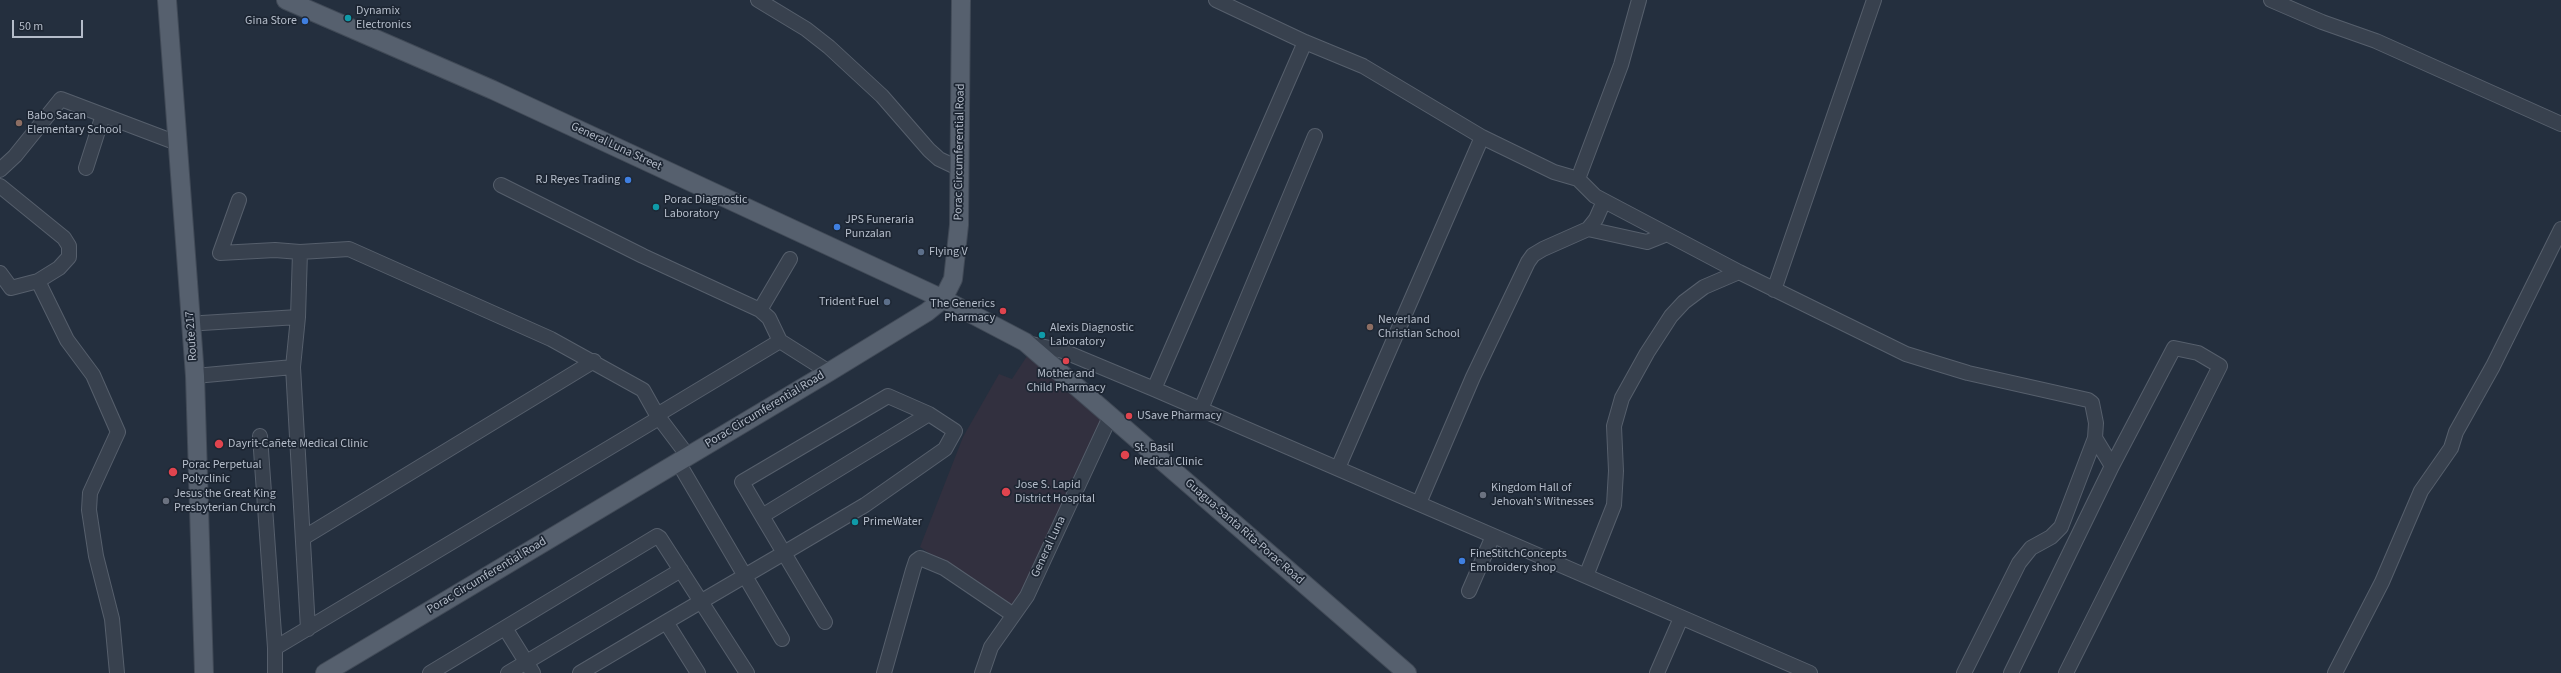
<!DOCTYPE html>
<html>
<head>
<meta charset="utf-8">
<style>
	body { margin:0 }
	#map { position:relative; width:2561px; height:673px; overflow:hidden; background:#242f3e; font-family:"Source Sans 3",sans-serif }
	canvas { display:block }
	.scale { position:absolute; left:12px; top:20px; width:71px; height:18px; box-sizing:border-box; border:2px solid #b4bcc9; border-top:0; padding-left:5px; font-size:12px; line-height:14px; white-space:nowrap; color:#b4bcc9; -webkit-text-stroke:3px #1d2633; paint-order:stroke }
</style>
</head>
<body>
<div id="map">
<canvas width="2561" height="673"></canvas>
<div class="scale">50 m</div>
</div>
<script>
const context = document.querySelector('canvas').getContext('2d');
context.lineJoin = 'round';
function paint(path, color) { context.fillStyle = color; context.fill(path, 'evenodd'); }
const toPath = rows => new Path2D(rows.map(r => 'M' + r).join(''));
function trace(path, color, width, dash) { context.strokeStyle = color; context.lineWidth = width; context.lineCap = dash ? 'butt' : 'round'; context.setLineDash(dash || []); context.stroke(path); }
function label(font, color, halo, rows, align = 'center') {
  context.font = font + ' "Source Sans 3",sans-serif'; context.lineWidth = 3.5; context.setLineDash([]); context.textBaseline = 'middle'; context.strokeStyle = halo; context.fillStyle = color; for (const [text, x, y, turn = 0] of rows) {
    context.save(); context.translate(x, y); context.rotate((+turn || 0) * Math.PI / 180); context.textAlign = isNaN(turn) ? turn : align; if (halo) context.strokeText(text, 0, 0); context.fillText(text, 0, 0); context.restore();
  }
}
paint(toPath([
	[1029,353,1105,418,1030,583,1010,609,920,547,963,437,999,374,1012,379]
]), '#32303f');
const minor = toPath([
	[758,0,806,29,829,47,882,96,929,150,939,159,960,169],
	[1216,0,1305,42,1363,66,1482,137,1338,468],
	[2271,0,2322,22,2376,41,2561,124],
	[1482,137,1554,172,1578,179,1595,196,1739,272],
	[86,168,103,115],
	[0,170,15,156,61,99,177,143],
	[1578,179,1621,65,1639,0],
	[501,185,643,256,760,310,769,318,780,341],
	[0,186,64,238,69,246,69,257,59,268,38,281,11,288,0,273],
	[239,200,220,253,275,250,300,252,298,317,293,367,308,629],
	[1588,229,1647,242,1667,234],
	[300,252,349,249,551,339,643,390,657,415,780,341,829,372],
	[38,281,67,340,93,375,118,432,90,493,89,510,96,556,112,619,117,673],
	[1774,290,1874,0],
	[760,310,790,259],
	[202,323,298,317],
	[1027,343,1063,351,1154,389,1810,673],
	[195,376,293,367],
	[1154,389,1305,42],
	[1201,409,1315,136],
	[657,415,688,456],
	[260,436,275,648,275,673],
	[678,462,782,639],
	[1419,503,1473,377,1528,262,1533,255,1543,249,1588,229,1596,219,1604,201],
	[762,516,929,414],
	[303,538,594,361],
	[1586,576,1614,505,1616,471,1614,426,1622,398,1647,353,1671,316,1684,302,1704,287,1739,272,1906,354,1968,373,2088,400,2092,403,2096,423,2095,438,2112,466,2011,673],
	[1469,591,1493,536],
	[666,622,698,673],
	[505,628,533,673],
	[275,648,659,418],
	[430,673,657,536,660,538,747,673],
	[508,673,681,570],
	[580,673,666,622,784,553,865,505,945,449,955,431,929,414,888,396,742,482,762,516,784,553,825,622],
	[884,673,913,570,916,561,920,558,944,568,1012,614],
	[982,673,991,647,1027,596,1110,417],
	[1657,673,1681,618],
	[1964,673,2019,563,2031,548,2051,537,2061,527,2095,438],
	[2066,673,2220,366,2198,353,2174,348,2112,466],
	[2335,673,2382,582,2421,491,2451,448,2456,432,2493,366,2561,229]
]);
const major = toPath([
	[167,0,195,376,204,673],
	[286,0,493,90,943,299,1025,342,1407,673],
	[325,673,829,372,927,312,943,299,953,279,959,225,961,0]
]);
trace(minor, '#565f6c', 16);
trace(major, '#414a57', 20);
trace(minor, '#38414e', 14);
trace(major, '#56606e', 18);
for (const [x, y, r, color] of [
	[348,18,4,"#0f9aa8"],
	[305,21,4,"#3f7fe0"],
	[19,123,4,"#8d6e63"],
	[628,180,4,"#3f7fe0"],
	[656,207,4,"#0f9aa8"],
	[837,227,4,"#3f7fe0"],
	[921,252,4,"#5c6f8a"],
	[887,302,4,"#5c6f8a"],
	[1003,311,4,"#e0444e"],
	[1370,327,4,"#8d6e63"],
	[1042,335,4,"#0f9aa8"],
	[1066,361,4,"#e0444e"],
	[1129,416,4,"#e0444e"],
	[219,444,5,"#e0444e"],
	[1125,455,5,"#e0444e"],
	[173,472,5,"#e0444e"],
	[1006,492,5,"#e0444e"],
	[1483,495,4,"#6b7280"],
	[166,501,4,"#6b7280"],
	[855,522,4,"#0f9aa8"],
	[1462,561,4,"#3f7fe0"]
]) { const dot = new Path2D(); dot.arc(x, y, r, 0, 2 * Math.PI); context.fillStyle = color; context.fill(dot); trace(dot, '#1d2633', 1.5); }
label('12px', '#b4bcc9', '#1d2633', [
	["Dynamix",356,11],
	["Electronics",356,25],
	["Gina Store",297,21,"right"],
	["Babo Sacan",27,116],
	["Elementary School",27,130],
	["RJ Reyes Trading",620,180,"right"],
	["Porac Diagnostic",664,200],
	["Laboratory",664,214],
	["JPS Funeraria",845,220],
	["Punzalan",845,234],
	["Flying V",929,252],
	["Trident Fuel",879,302,"right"],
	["The Generics",995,304,"right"],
	["Pharmacy",995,318,"right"],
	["Neverland",1378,320],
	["Christian School",1378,334],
	["Alexis Diagnostic",1050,328],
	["Laboratory",1050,342],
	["Mother and",1066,374,"center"],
	["Child Pharmacy",1066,388,"center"],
	["USave Pharmacy",1137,416],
	["Dayrit-Cañete Medical Clinic",228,444],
	["St. Basil",1134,448],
	["Medical Clinic",1134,462],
	["Porac Perpetual",182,465],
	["Polyclinic",182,479],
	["Jose S. Lapid",1015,485],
	["District Hospital",1015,499],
	["Kingdom Hall of",1491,488],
	["Jehovah's Witnesses",1491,502],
	["Jesus the Great King",174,494],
	["Presbyterian Church",174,508],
	["PrimeWater",863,522],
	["FineStitchConcepts",1470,554],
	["Embroidery shop",1470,568]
], 'left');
label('12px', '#b4bcc9', '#1d2633', [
	["General Luna Street",616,147,25],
	["Porac Circumferential Road",960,152,-89],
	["Route 217",192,336,-94],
	["Porac Circumferential Road",765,410,-31],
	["Guagua-Santa Rita-Porac Road",1244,532,41],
	["General Luna",1049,547,-65],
	["Porac Circumferential Road",487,576,-31]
]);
</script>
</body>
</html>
